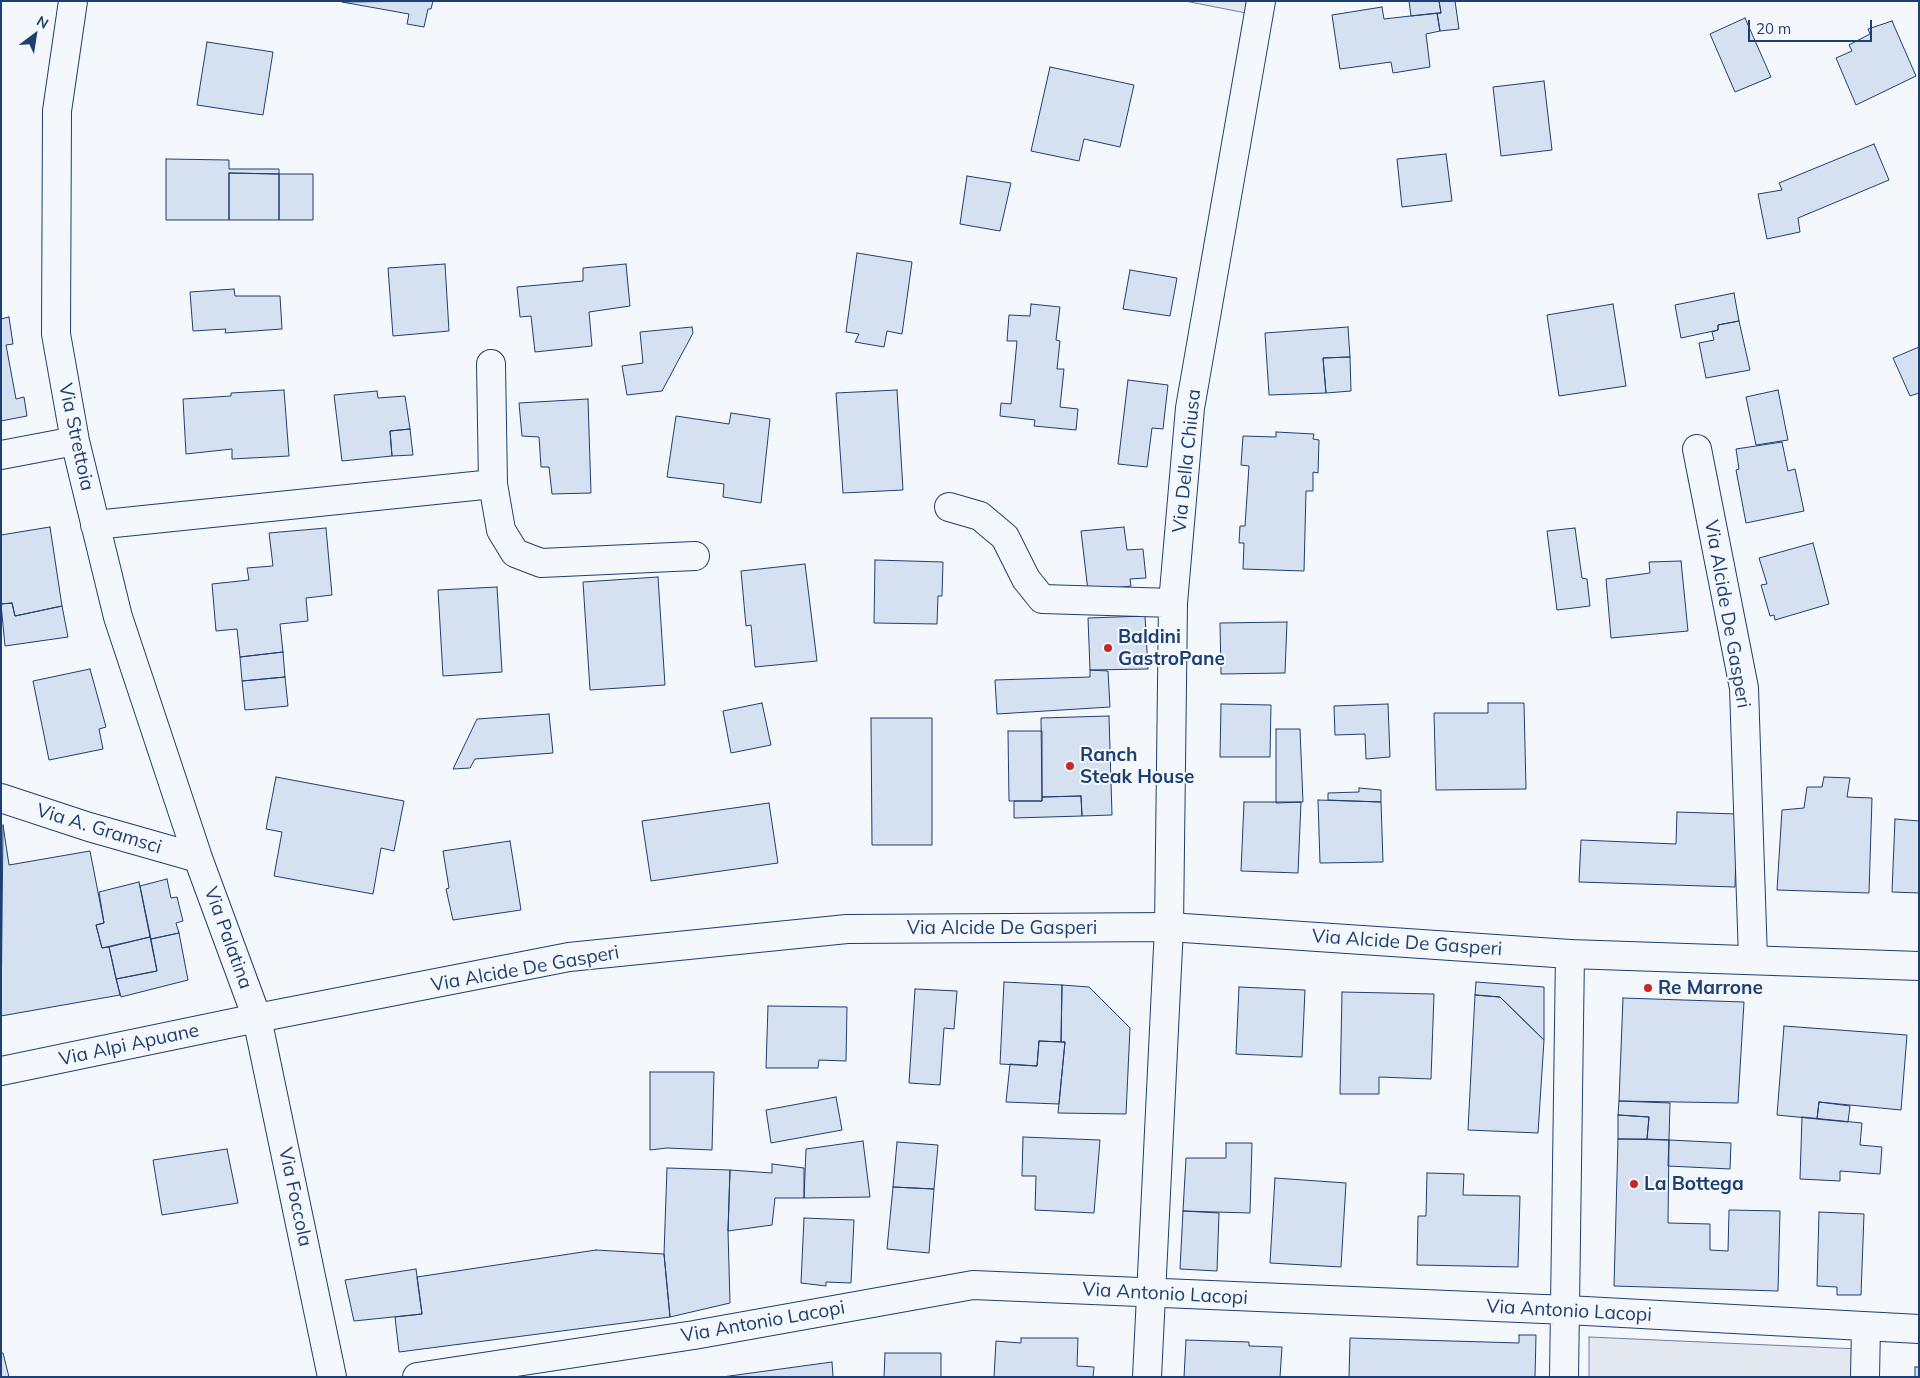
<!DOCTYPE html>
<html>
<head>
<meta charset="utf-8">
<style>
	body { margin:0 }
	#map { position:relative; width:1920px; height:1378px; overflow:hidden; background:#f4f7fb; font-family:Mulish,sans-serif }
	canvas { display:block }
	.frame { position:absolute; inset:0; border:2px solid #1d3f73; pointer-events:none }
	.north { position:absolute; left:10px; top:10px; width:50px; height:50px; -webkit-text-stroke:4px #f4f7fb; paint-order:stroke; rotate:31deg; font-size:14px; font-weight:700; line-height:20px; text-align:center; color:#1d3f73 }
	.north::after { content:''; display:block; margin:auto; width:18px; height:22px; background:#1d3f73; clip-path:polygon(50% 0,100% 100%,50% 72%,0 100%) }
	.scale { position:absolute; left:1748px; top:20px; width:124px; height:22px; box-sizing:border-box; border:2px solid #1d3f73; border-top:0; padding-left:6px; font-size:15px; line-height:18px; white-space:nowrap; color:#1d3f73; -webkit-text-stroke:4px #f4f7fb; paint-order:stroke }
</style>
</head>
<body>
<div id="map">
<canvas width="1920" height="1378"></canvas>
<div class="frame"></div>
<div class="north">N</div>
<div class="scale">20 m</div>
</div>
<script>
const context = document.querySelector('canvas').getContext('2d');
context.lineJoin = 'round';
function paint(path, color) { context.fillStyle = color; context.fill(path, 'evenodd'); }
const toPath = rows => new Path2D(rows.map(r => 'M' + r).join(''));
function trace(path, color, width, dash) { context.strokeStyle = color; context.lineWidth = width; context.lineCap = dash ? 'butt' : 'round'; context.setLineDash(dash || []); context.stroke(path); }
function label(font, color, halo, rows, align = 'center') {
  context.font = font + ' Mulish,sans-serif'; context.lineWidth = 4; context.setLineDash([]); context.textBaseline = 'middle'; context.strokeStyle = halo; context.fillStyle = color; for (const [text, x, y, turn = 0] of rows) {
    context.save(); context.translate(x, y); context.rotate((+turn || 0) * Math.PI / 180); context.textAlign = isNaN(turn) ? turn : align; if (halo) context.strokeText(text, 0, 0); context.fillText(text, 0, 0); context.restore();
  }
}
const parking = toPath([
	[1185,1,1248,1,1246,13,1185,1],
	[1589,1337,1859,1349,1858,1377,1589,1377,1589,1337]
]);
paint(parking, '#e3e8f0');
trace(parking, '#687fa3', 1);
const building = toPath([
	[433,1,431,9,428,9,424,27,407,24,409,14,342,2,433,1],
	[1409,1,1439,1,1441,13,1411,16,1409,1],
	[1439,1,1455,1,1459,29,1440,31,1437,13,1441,13,1439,1],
	[1382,7,1384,19,1437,13,1440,31,1426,34,1430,67,1393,73,1391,62,1340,69,1332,15,1382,7],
	[1745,18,1771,77,1735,92,1710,34,1745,18],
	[1892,21,1916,76,1856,105,1836,58,1852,51,1849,45,1870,34,1868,29,1892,21],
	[207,42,273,52,263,115,197,105,207,42],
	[1050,67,1134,85,1120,147,1084,139,1079,161,1031,151,1050,67],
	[1544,81,1552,150,1501,156,1493,87,1544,81],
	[1874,144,1889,180,1798,218,1800,232,1767,239,1758,194,1782,190,1779,183,1874,144],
	[1446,154,1452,201,1402,207,1397,159,1446,154],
	[166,159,229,160,229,169,279,169,279,174,229,173,229,220,166,220,166,159],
	[229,173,279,174,279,220,229,220,229,173],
	[279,174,313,174,313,220,279,220,279,174],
	[967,176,1011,183,1000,231,960,224,967,176],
	[857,253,912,262,902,334,887,331,884,347,855,342,859,334,846,332,857,253],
	[445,264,449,331,393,336,388,268,445,264],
	[626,264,630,306,589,312,592,346,535,352,531,316,520,317,517,287,583,281,583,268,626,264],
	[1130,270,1177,278,1170,316,1123,309,1130,270],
	[234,289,235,296,280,296,282,329,225,333,226,329,193,331,190,292,234,289],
	[1734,293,1739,321,1718,325,1718,330,1681,338,1675,305,1734,293],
	[1031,304,1060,307,1056,340,1060,341,1057,369,1064,369,1060,407,1078,409,1076,430,1034,426,1035,420,1000,416,1001,403,1011,404,1017,341,1007,341,1009,315,1030,316,1031,304],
	[1613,304,1626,386,1559,396,1547,315,1613,304],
	[9,317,13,344,6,345,16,399,24,397,27,416,1,421,1,319,9,317],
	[1739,321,1750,370,1706,378,1699,343,1714,340,1712,332,1718,330,1718,325,1739,321],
	[692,327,693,333,662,391,627,395,622,366,643,363,640,332,692,327],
	[1348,327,1350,357,1323,358,1326,393,1269,395,1265,333,1348,327],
	[1919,347,1919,393,1910,396,1893,358,1919,347],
	[1350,357,1351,391,1326,393,1323,358,1350,357],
	[1128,380,1168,385,1163,429,1152,428,1147,467,1118,464,1128,380],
	[284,390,289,456,232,459,232,449,186,454,183,399,231,396,231,393,284,390],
	[897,390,903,490,843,493,836,393,897,390],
	[1778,390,1788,440,1756,445,1746,397,1778,390],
	[377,391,378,398,405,396,410,429,390,431,392,456,342,461,334,395,377,391],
	[588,399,591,493,552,494,549,467,541,467,539,437,522,436,519,403,588,399],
	[731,413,770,419,761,503,723,497,724,484,667,477,676,416,729,424,731,413],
	[410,429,413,455,392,456,390,431,410,429],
	[1276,432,1314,434,1313,439,1319,440,1318,473,1313,472,1313,491,1306,491,1304,571,1243,569,1244,543,1239,543,1240,526,1245,526,1249,466,1241,465,1243,436,1276,437,1276,432],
	[1782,442,1788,471,1795,469,1804,511,1746,523,1736,470,1739,469,1736,449,1782,442],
	[50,527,62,606,15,616,12,603,1,604,1,535,50,527],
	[1124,527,1127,550,1143,549,1146,578,1130,579,1131,586,1088,591,1081,531,1124,527],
	[326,528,332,595,306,598,308,621,280,624,283,652,240,657,237,629,216,631,212,584,249,580,247,568,273,566,269,533,326,528],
	[1575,528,1582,578,1587,579,1590,606,1557,610,1547,531,1575,528],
	[1813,543,1829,604,1775,620,1774,615,1770,616,1761,585,1767,584,1759,558,1813,543],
	[875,560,943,562,942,596,938,596,937,624,874,623,875,560],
	[1681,561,1688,631,1611,638,1606,579,1650,573,1649,562,1681,561],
	[805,564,817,661,755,667,751,625,746,626,741,571,805,564],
	[658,577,665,685,590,690,583,582,658,577],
	[497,587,502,672,443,676,438,590,497,587],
	[12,603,15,616,62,606,68,637,5,646,1,604,12,603],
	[1145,616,1148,669,1090,670,1088,618,1145,616],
	[1287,622,1285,673,1221,674,1220,623,1287,622],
	[283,652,285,677,242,681,240,657,283,652],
	[90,669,106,727,99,729,103,749,49,760,33,681,90,669],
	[1090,670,1108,671,1110,707,997,714,995,680,1090,677,1090,670],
	[285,677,288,706,245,710,242,681,285,677],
	[762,703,771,745,731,753,723,711,762,703],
	[1488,703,1524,703,1526,789,1436,790,1434,713,1488,713,1488,703],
	[1221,704,1271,705,1270,757,1220,757,1221,704],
	[1388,704,1390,757,1366,759,1365,734,1335,735,1334,706,1388,704],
	[549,714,553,753,475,759,470,768,453,769,477,719,549,714],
	[1109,716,1112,815,1082,816,1081,796,1042,797,1041,718,1109,716],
	[871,718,932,718,932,845,872,845,871,718],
	[1276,729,1300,729,1303,802,1276,803,1276,729],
	[1008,731,1042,731,1042,801,1009,801,1008,731],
	[276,777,404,801,394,851,381,848,373,894,274,876,282,832,266,829,276,777],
	[1824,777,1850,778,1847,797,1872,798,1869,893,1777,890,1782,810,1804,808,1807,787,1822,787,1824,777],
	[1359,788,1381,790,1381,802,1328,800,1328,793,1359,792,1359,788],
	[1081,796,1082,816,1014,818,1014,801,1042,801,1042,797,1081,796],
	[1318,800,1381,802,1383,862,1320,863,1318,800],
	[1244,802,1301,802,1298,873,1241,871,1244,802],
	[769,803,778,863,651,881,642,821,769,803],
	[1677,812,1737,814,1735,887,1579,882,1581,840,1676,844,1677,812],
	[1895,819,1919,821,1919,893,1892,892,1895,819],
	[3,825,9,865,90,851,104,923,96,925,102,948,109,947,120,995,1,1016,3,825],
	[510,841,521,910,453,920,446,889,449,888,443,851,510,841],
	[167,879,171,898,177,897,183,921,176,923,179,933,151,939,140,886,167,879],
	[139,882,150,937,102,948,96,925,104,923,99,892,139,882],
	[179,933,188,980,121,997,116,979,157,971,151,939,179,933],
	[150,937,157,971,116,979,109,947,150,937],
	[1004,982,1062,985,1061,1042,1039,1041,1037,1066,1000,1064,1004,982],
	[1476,982,1544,987,1544,1040,1500,997,1475,995,1476,982],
	[1062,985,1089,987,1130,1028,1126,1114,1058,1113,1065,1042,1061,1042,1062,985],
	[1239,987,1305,990,1302,1057,1236,1054,1239,987],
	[915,989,957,991,954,1029,944,1028,940,1085,909,1083,915,989],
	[1342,992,1434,994,1431,1079,1379,1077,1379,1094,1340,1094,1342,992],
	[1475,995,1500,997,1544,1040,1538,1133,1468,1130,1475,995],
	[1623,998,1744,1002,1738,1103,1619,1101,1623,998],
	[768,1006,847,1007,846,1061,819,1060,818,1068,766,1068,768,1006],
	[1784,1026,1907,1035,1901,1110,1819,1102,1817,1119,1777,1115,1784,1026],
	[1039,1041,1065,1042,1059,1104,1006,1102,1010,1064,1037,1066,1039,1041],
	[650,1072,714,1072,712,1150,667,1148,650,1150,650,1072],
	[836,1097,842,1130,771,1143,766,1110,836,1097],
	[1619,1101,1670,1103,1669,1140,1647,1139,1649,1117,1618,1115,1619,1101],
	[1819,1102,1850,1106,1848,1122,1817,1119,1819,1102],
	[1618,1115,1649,1117,1647,1139,1618,1139,1618,1115],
	[1802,1117,1862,1123,1860,1145,1882,1147,1880,1174,1840,1171,1840,1181,1800,1179,1802,1117],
	[1023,1137,1100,1140,1094,1213,1035,1210,1036,1176,1022,1176,1023,1137],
	[1618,1139,1669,1140,1668,1223,1710,1224,1710,1250,1728,1251,1729,1210,1780,1211,1778,1291,1614,1286,1618,1139],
	[1669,1140,1731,1143,1730,1169,1668,1166,1669,1140],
	[863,1141,870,1197,804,1198,806,1149,863,1141],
	[897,1142,938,1145,934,1189,893,1187,897,1142],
	[1226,1143,1252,1143,1250,1213,1183,1211,1186,1158,1226,1158,1226,1143],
	[227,1149,238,1203,162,1215,153,1160,227,1149],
	[772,1164,804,1168,804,1198,775,1198,772,1225,728,1231,730,1170,772,1173,772,1164],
	[667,1168,730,1170,728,1231,730,1303,670,1317,664,1254,667,1168],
	[1427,1173,1464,1174,1463,1195,1520,1196,1518,1267,1417,1265,1418,1216,1426,1216,1427,1173],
	[1275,1178,1346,1183,1341,1267,1270,1263,1275,1178],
	[893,1187,934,1189,929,1253,887,1249,893,1187],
	[1183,1211,1219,1213,1217,1271,1180,1269,1183,1211],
	[1819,1212,1864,1214,1861,1295,1837,1295,1837,1287,1817,1286,1819,1212],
	[804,1218,854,1220,851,1283,826,1282,826,1286,801,1283,804,1218],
	[596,1250,664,1254,670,1317,399,1352,395,1317,422,1314,417,1277,596,1250],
	[416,1269,422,1314,354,1321,345,1280,416,1269],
	[1519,1335,1536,1335,1535,1377,1349,1377,1350,1338,1519,1343,1519,1335],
	[1021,1338,1078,1338,1077,1366,1094,1367,1093,1377,994,1377,996,1341,1021,1343,1021,1338],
	[1186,1340,1249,1342,1249,1346,1282,1347,1280,1377,1184,1377,1186,1340],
	[1,1353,3,1353,9,1377,1,1377,1,1353],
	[885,1353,941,1353,941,1377,884,1377,885,1353],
	[832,1362,833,1377,722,1377,832,1362],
	[1915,1367,1919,1367,1919,1377,1915,1377,1915,1367]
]);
paint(building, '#d5e0f0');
trace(building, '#1d3f73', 1);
const street = toPath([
	[73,1,57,111,56,334,75,441,118,617,198,858,257,1018,332,1377],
	[491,364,493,484,501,530,515,553,541,563,695,556],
	[1697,449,1744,688,1753,959],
	[1,455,75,441],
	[949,507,980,516,1005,537,1026,579,1042,599,1173,603],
	[95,525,493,484],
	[1,798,89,827,198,858],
	[417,1377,694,1335,973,1285,1567,1310,1919,1329],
	[1147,1377,1169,927,1173,603,1190,408,1261,1],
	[1564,1377,1570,954],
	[1865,1377,1866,1327]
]);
const secondary = toPath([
	[1,1071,257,1018,569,957,847,929,1169,927,1570,954,1919,966]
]);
trace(street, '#1d3f73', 30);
trace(secondary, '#1d3f73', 30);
trace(street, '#f4f7fb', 28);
trace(secondary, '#f4f7fb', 28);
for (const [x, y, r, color] of [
	[1108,648,5,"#c62828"],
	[1070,766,5,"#c62828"],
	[1648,988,5,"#c62828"],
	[1634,1184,5,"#c62828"]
]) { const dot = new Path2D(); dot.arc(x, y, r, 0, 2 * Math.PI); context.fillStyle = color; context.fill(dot); trace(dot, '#f4f7fb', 2); }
label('19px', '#1d3f73', '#f4f7fb', [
	["Via Strettoia",76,437,78],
	["Via Della Chiusa",1187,461,-84],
	["Via Alcide De Gasperi",1727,614,80],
	["Via A. Gramsci",99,829,17],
	["Via Alcide De Gasperi",1002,928],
	["Via Palatina",228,938,70],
	["Via Alcide De Gasperi",1407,943,4],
	["Via Alcide De Gasperi",525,969,-10],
	["Via Alpi Apuane",129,1045,-12],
	["Via Foccola",295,1197,78],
	["Via Antonio Lacopi",1165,1294,3],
	["Via Antonio Lacopi",1569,1311,3],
	["Via Antonio Lacopi",763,1322,-10]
]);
label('bold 19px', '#1d3f73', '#f4f7fb', [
	["Baldini",1118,637],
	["GastroPane",1118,659],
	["Ranch",1080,755],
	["Steak House",1080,777],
	["Re Marrone",1658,988],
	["La Bottega",1644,1184]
], 'left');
</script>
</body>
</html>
